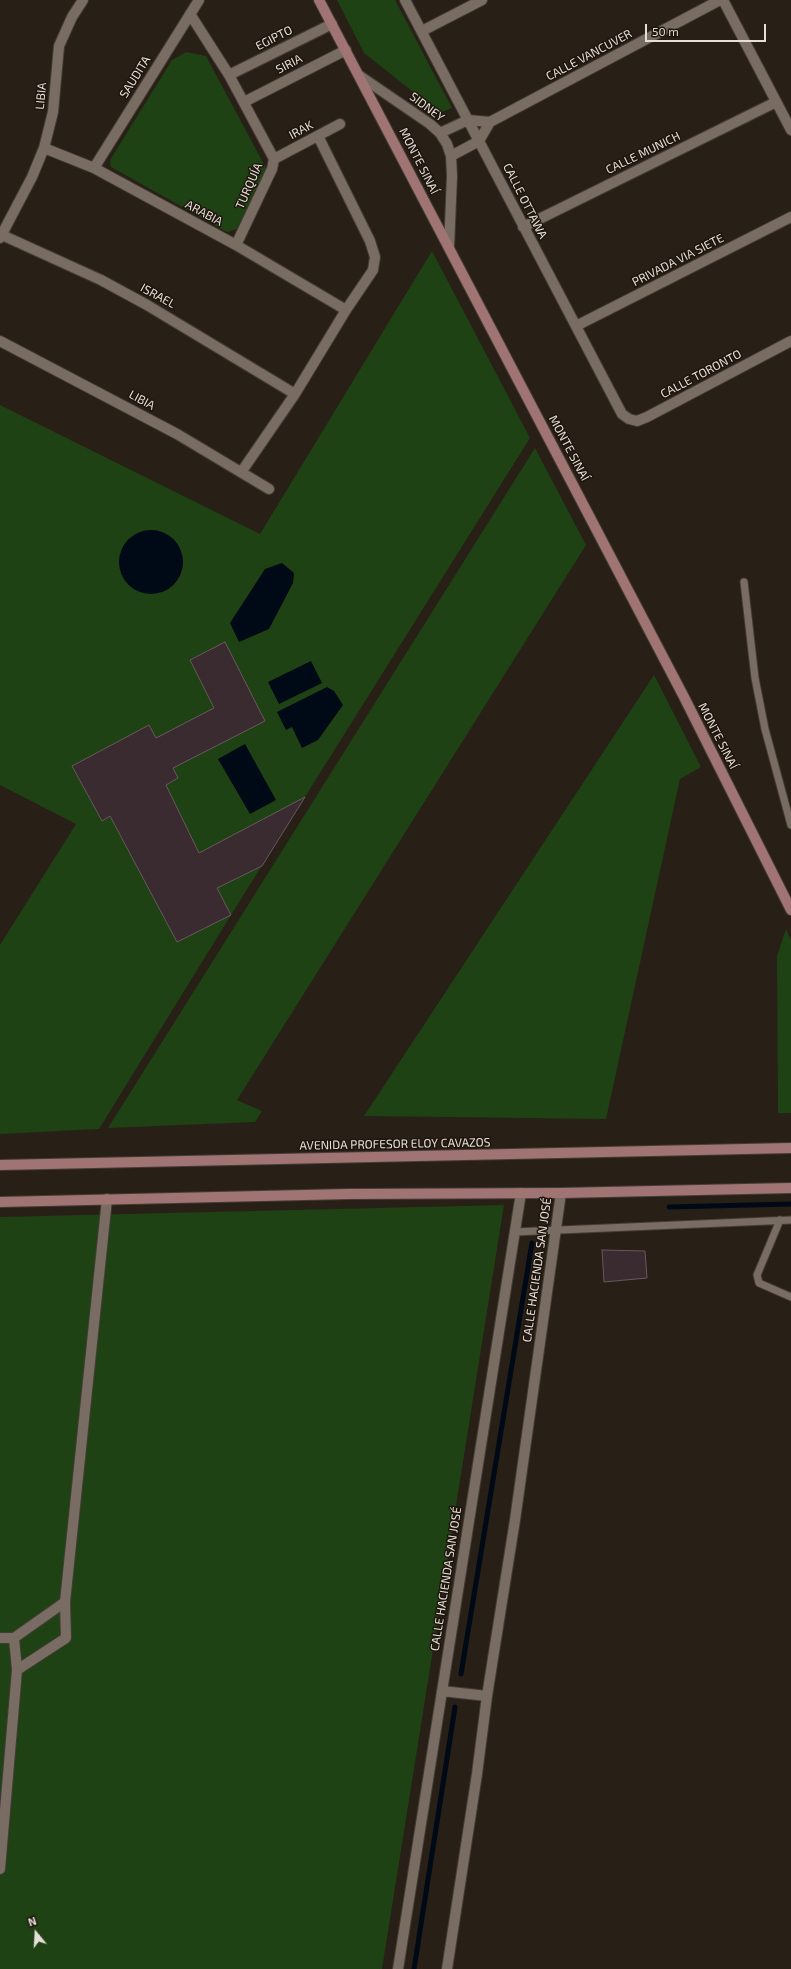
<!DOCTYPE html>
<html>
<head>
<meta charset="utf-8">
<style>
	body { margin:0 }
	#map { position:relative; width:791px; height:1969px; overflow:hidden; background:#281f16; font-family:"Exo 2",sans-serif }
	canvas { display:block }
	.north { position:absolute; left:16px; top:1913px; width:40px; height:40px; -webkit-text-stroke:3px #1e150d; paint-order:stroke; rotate:342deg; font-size:11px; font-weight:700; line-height:16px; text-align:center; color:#e5dfd9 }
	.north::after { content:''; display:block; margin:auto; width:14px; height:18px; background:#e5dfd9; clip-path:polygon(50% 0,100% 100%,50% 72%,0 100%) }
	.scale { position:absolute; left:645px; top:24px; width:121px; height:18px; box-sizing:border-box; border:2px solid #e5dfd9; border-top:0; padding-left:5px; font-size:12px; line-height:14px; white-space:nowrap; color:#e5dfd9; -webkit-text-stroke:3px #1e150d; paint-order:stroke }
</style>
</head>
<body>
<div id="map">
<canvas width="791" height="1969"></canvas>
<div class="north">N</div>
<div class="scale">50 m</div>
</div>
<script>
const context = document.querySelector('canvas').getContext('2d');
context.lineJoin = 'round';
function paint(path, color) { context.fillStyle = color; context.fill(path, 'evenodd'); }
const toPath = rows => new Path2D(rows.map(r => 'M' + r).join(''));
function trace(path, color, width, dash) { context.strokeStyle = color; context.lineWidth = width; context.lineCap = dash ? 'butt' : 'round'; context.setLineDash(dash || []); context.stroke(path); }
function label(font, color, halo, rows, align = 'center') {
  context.font = font + ' "Exo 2",sans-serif'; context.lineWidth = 3; context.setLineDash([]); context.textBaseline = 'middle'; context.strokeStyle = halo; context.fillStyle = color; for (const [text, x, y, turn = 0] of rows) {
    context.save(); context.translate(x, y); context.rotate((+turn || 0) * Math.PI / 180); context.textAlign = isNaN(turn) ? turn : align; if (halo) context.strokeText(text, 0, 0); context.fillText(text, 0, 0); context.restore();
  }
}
paint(toPath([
	[337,0,395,0,452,108,440,113,364,53],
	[186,52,206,56,267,170,237,229,227,232,111,167,110,160,172,60],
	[432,251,530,438,231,915,99,1129,0,1134,0,945,76,824,0,785,0,405,260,534],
	[535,448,586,545,237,1100,262,1111,255,1122,108,1128],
	[654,675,701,767,680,779,606,1119,364,1116],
	[786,929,791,940,791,1113,778,1113,777,956],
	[504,1205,382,1969,0,1969,0,1217]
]), '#1e4213');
paint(toPath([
	'119 562a32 32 0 1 1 64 0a32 32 0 1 1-64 0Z',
	[282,563,294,573,293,583,269,629,239,642,230,623,265,569],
	[311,661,322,683,279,704,268,682],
	[327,687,334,691,343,705,318,740,302,748,292,727,286,730,277,712],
	[245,744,276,800,250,814,218,759]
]), '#000916');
trace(toPath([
	[669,1207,791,1204],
	[461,1674,532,1243],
	[414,1969,455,1707]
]), '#000916', 5);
const building = toPath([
	[225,642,265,721,173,768,178,778,166,785,199,853,305,797,262,866,217,888,231,915,177,942,110,816,102,821,72,766,149,725,156,738,214,708,190,660,225,642],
	[602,1250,645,1251,647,1278,604,1282,602,1250]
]);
paint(building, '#392b2f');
trace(building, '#68585d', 1);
const lane = toPath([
	[744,582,755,678,765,729,791,825],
	[780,1220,757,1275,759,1283,791,1297],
	[514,1232,791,1220]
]);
const street = toPath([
	[405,0,622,414,629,419,637,421,647,417,791,341],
	[723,0,791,130],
	[190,14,229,75,274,159],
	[422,31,482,0],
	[229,75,332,24],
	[360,76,430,124,440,133,447,144,451,156,452,176,449,248],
	[244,102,346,50],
	[440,133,468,120,490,122],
	[44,148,94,168,236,245,346,310],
	[451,156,479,141,490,122,720,0],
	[274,159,340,124],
	[94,168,199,0],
	[523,227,776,102],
	[2,235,101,280,147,305,295,394],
	[0,238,32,177,44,148,53,112,59,46,72,17,83,0],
	[236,245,272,169,274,159],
	[576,326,791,217],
	[0,341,177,434,269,489],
	[242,471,295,394,346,310,373,270,375,257,370,241,318,136],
	[0,1638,14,1638],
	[14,1638,65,1602],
	[17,1670,66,1638,65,1602,107,1199],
	[442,1691,487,1696],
	[0,1869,17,1670,14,1638],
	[398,1969,521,1193],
	[447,1969,477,1774,487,1696,515,1520,561,1193]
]);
const secondary = toPath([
	[319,0,684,697,791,910],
	[0,1165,791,1148],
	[0,1202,348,1194,561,1193,791,1188]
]);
trace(lane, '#443c36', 9);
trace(street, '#443c36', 12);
trace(secondary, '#443c36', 12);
trace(lane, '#796d63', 7);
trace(street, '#796d63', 10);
trace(secondary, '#9f7473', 10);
label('12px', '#e5dfd9', '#1e150d', [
	["EGIPTO",274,38,-27],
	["CALLE VANCUVER",589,55,-28],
	["SIRIA",289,64,-27],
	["SAUDITA",135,77,-58],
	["LIBIA",41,96,-85],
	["SIDNEY",427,107,37],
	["IRAK",301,130,-28],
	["CALLE MUNICH",643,153,-26],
	["MONTE SINAÍ",419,161,63],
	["TURQUÍA",249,186,-66],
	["CALLE OTTAWA",525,201,63],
	["ARABIA",204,213,28],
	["PRIVADA VIA SIETE",678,260,-27],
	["ISRAEL",158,296,29],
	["CALLE TORONTO",701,374,-28],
	["LIBIA",142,400,28],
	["MONTE SINAÍ",569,448,62],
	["MONTE SINAÍ",718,736,63],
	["AVENIDA PROFESOR ELOY CAVAZOS",395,1144,-1],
	["CALLE HACIENDA SAN JOSÉ",537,1270,-82],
	["CALLE HACIENDA SAN JOSÉ",446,1579,-81]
]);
</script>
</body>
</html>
